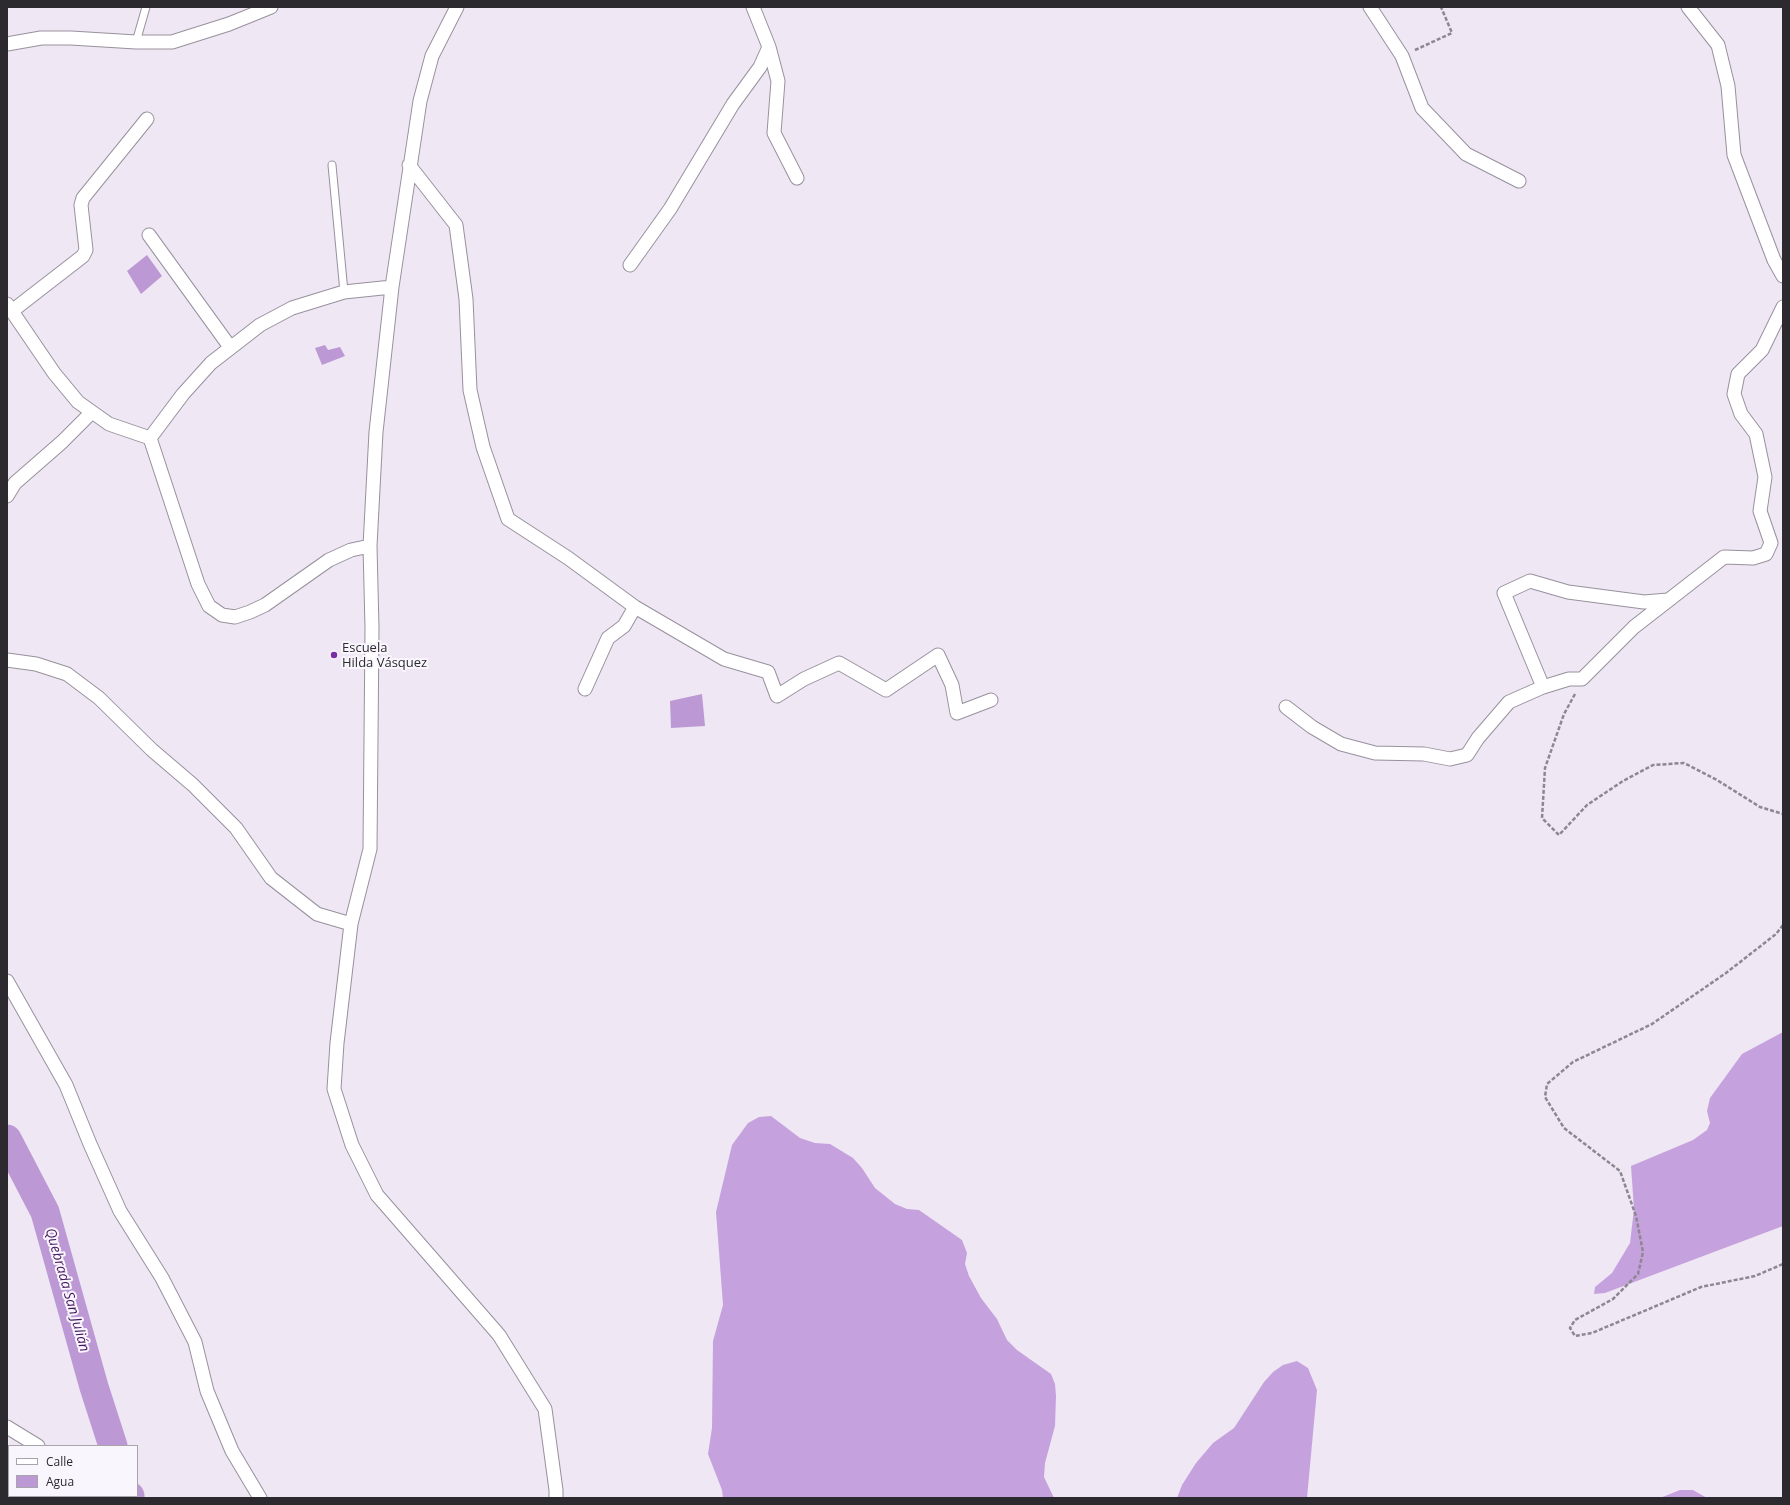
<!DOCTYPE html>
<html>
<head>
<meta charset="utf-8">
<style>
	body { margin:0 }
	#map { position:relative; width:1790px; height:1505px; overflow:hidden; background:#efe7f4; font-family:"Open Sans",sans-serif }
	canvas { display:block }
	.frame { position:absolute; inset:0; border:8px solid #2d2a2f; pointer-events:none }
	.legend { position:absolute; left:8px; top:1445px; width:130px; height:52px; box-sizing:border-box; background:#faf6fe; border:1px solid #a8a4ab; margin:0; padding:5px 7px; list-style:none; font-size:12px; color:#2d2a2f }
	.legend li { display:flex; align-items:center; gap:8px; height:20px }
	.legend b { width:20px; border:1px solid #a8a4ab }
</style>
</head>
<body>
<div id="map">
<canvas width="1790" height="1505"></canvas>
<div class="frame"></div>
<ul class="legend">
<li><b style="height:5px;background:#fff"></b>Calle</li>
<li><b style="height:11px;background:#bc99d4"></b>Agua</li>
</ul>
</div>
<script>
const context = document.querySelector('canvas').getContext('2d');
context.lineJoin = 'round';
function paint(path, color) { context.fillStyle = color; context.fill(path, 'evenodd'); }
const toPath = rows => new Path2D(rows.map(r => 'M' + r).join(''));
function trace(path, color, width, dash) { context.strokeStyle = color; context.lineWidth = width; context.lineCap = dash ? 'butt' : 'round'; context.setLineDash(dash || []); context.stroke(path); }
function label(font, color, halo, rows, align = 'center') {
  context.font = font + ' "Open Sans",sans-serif'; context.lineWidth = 4; context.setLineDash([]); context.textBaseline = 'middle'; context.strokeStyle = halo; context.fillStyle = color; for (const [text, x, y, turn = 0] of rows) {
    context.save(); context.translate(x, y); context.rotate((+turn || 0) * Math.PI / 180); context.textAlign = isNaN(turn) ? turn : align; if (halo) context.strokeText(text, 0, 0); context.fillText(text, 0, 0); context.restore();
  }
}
paint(toPath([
	[1783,1032,1783,1226,1605,1293,1594,1294,1595,1287,1612,1273,1630,1243,1634,1209,1631,1166,1693,1140,1707,1130,1710,1123,1707,1111,1710,1098,1742,1054],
	[771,1116,800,1138,815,1143,830,1144,853,1158,862,1168,875,1188,895,1204,907,1209,919,1210,962,1240,967,1253,965,1264,969,1276,981,1298,997,1319,1007,1340,1017,1350,1051,1374,1055,1384,1056,1396,1055,1426,1045,1463,1044,1477,1054,1498,723,1498,722,1490,708,1454,712,1428,713,1341,723,1305,716,1212,732,1145,748,1123,759,1117],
	[1297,1361,1308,1368,1317,1390,1307,1498,1177,1498,1182,1485,1196,1463,1213,1443,1234,1428,1264,1382,1273,1372,1283,1365],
	[1680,1490,1693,1490,1707,1498,1660,1498]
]), '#c5a2dd');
paint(toPath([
	[147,255,162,276,141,294,127,271],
	[325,345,328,350,340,347,345,356,322,365,315,348],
	[702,694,705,726,671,728,670,701]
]), '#bc99d4');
trace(toPath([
	[7,1139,45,1212,94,1387,113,1446],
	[130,1496,130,1498]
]), '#bc99d4', 29);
const lane = toPath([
	[136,42,146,7],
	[332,165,344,292]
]);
const street = toPath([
	[457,7,432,56,420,101,392,287,376,432,370,546,372,628,370,849,351,924,337,1043,334,1089,352,1145,377,1195,499,1335,545,1409,556,1490,556,1498],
	[753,7,769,47,778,81,774,133,797,178],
	[1370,7,1402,56,1422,108,1466,154,1519,181],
	[1688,7,1718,45,1728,86,1734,155,1774,260,1783,276],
	[7,44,41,38,71,38,136,42,172,42,229,24,271,7],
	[409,165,456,225,466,299,470,390,483,447,508,519,568,558,635,607,724,659,768,672,777,696,804,679,839,663,886,690,938,655,952,685,957,713,991,700],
	[149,235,230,347],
	[630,265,670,209,733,104,760,67,769,47],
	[7,304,54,373,78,402,109,424,150,438,198,584,209,606,222,615,235,617,250,612,265,605,329,560,351,550,370,546],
	[12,311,83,256,86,250,81,205,83,198,147,119],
	[150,438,183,394,211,363,260,325,292,308,344,292,392,287],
	[7,496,15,483,62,442,92,412],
	[1668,600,1644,602,1568,592,1530,581,1504,593,1543,687,1569,679,1582,679,1634,627,1724,557,1753,558,1766,554,1771,543,1760,511,1765,477,1756,434,1741,414,1734,394,1738,374,1762,350,1783,307],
	[7,660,36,664,67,674,99,698,152,750,193,785,236,828,271,878,317,914,351,924],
	[585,689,608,638,624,626,635,607],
	[1286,707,1312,727,1341,744,1375,753,1424,754,1450,759,1467,755,1478,738,1509,702,1543,687],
	[7,981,66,1085,90,1144,120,1211,162,1278,195,1342,207,1391,232,1451,260,1498],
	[7,1427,38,1446]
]);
trace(lane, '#98919d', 9);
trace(street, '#98919d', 15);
trace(toPath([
	[1415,50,1452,33,1441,7],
	[1575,694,1564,714,1545,768,1542,818,1559,835,1587,805,1623,781,1653,765,1684,763,1717,780,1760,807,1783,814],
	[1783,925,1776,934,1726,973,1652,1024,1573,1062,1547,1084,1545,1097,1564,1128,1620,1171,1636,1216,1643,1252,1638,1274,1613,1299,1575,1320,1570,1328,1575,1336,1592,1333,1701,1287,1755,1276,1783,1264]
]), '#8d8790', 2.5, [4, 2]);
trace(lane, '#fff', 7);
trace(street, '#fff', 13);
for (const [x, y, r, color] of [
	[334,655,4,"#792fa2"]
]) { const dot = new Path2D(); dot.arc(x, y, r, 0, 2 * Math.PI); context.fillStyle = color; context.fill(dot); trace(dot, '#faf6fe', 1.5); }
label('13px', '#2d2a2f', '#faf6fe', [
	["Escuela",342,648],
	["Hilda Vásquez",342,663]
], 'left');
label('italic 14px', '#45185e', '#faf6fe', [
	["Quebrada San Julián",67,1290,74]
]);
</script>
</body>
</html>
